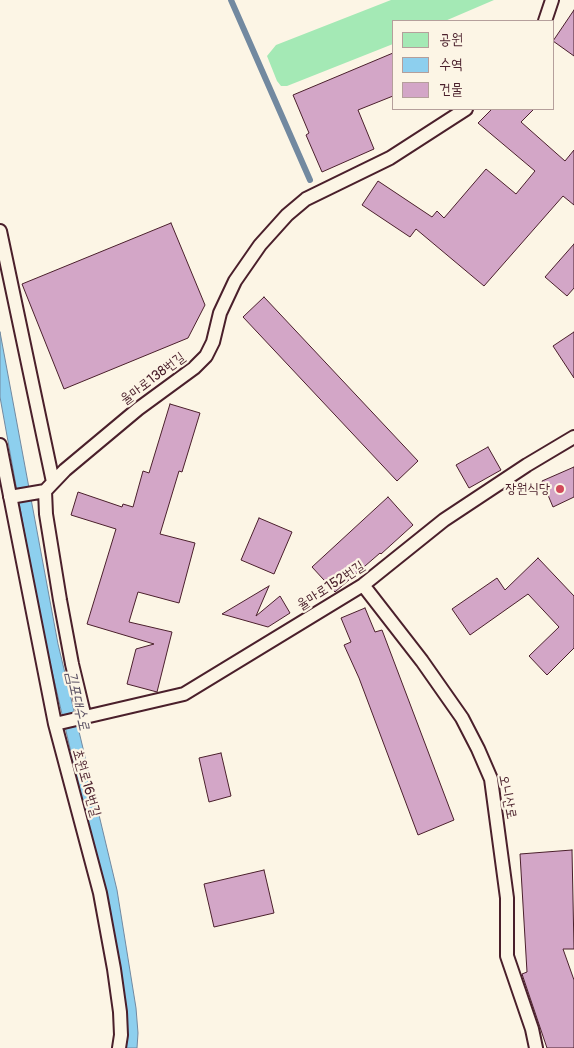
<!DOCTYPE html>
<html>
<head>
<meta charset="utf-8">
<style>
	body { margin:0 }
	#map { position:relative; width:574px; height:1048px; overflow:hidden; background:#fcf5e5; font-family:Pangolin,"Poor Story",sans-serif }
	canvas { display:block }
	.legend { position:absolute; left:392px; top:20px; width:162px; height:90px; box-sizing:border-box; background:#fcf5e5; border:1px solid #b59f9b; margin:0; padding:6px 9px; list-style:none; font-size:15px; color:#4a1f2b }
	.legend li { display:flex; align-items:center; gap:10px; height:25px }
	.legend b { width:25px; border:1px solid #b59f9b }
</style>
</head>
<body>
<div id="map">
<canvas width="574" height="1048"></canvas>
<ul class="legend">
<li><b style="height:14px;background:#a4e9b5"></b>공원</li>
<li><b style="height:14px;background:#8dcfee"></b>수역</li>
<li><b style="height:14px;background:#d3a6c7"></b>건물</li>
</ul>
</div>
<script>
const context = document.querySelector('canvas').getContext('2d');
context.lineJoin = 'round';
function paint(path, color) { context.fillStyle = color; context.fill(path, 'evenodd'); }
const toPath = rows => new Path2D(rows.map(r => 'M' + r).join(''));
function trace(path, color, width, dash) { context.strokeStyle = color; context.lineWidth = width; context.lineCap = dash ? 'butt' : 'round'; context.setLineDash(dash || []); context.stroke(path); }
function label(font, color, halo, rows, align = 'center') {
  context.font = font + ' Pangolin,"Poor Story",sans-serif'; context.lineWidth = 4.5; context.setLineDash([]); context.textBaseline = 'middle'; context.strokeStyle = halo; context.fillStyle = color; for (const [text, x, y, turn = 0] of rows) {
    context.save(); context.translate(x, y); context.rotate((+turn || 0) * Math.PI / 180); context.textAlign = isNaN(turn) ? turn : align; if (halo) context.strokeText(text, 0, 0); context.fillText(text, 0, 0); context.restore();
  }
}
paint(toPath([
	[391,0,494,0,445,21,393,21,393,44,287,86,281,86,277,81,267,56,276,45]
]), '#a4e9b5');
const water = toPath([
	[0,332,58,644,117,890,136,1008,138,1033,137,1048,125,1048,127,1037,119,966,85,812,47,650,28,552,0,397,0,332]
]);
paint(water, '#8dcfee');
trace(water, '#7289a0', 1);
trace(toPath([
	[231,0,310,180]
]), '#7289a0', 6);
const building = toPath([
	[574,10,574,56,553,41,574,10],
	[393,53,393,96,358,110,374,149,322,172,306,135,309,133,293,95,393,53],
	[492,109,534,109,521,122,565,161,574,150,574,205,563,196,484,286,416,229,410,237,362,205,378,181,432,217,437,211,444,218,486,169,516,194,535,171,478,123,492,109],
	[171,223,205,305,188,338,64,389,22,284,171,223],
	[574,244,574,288,567,296,545,277,574,244],
	[264,297,418,461,397,481,243,317,264,297],
	[574,332,574,378,553,346,574,332],
	[170,404,200,413,182,472,179,471,160,534,195,543,179,603,138,592,129,622,172,632,157,692,127,684,136,649,154,644,87,624,116,529,71,515,78,492,122,507,123,504,133,507,143,471,149,473,170,404],
	[488,447,501,470,469,488,456,465,488,447],
	[574,467,574,497,553,507,542,481,574,467],
	[388,497,413,525,381,554,380,553,335,592,312,567,388,497],
	[259,518,292,532,274,574,241,560,259,518],
	[538,558,574,596,574,648,547,675,529,656,559,627,528,594,470,635,452,609,497,578,505,590,538,558],
	[269,586,256,616,280,596,290,613,268,627,222,614,269,586],
	[365,608,375,632,382,630,454,820,418,835,359,678,344,645,351,642,341,618,365,608],
	[221,753,231,796,209,802,199,758,221,753],
	[572,850,574,949,563,949,574,980,574,1048,547,1048,522,974,527,972,520,854,572,850],
	[264,870,274,913,214,927,204,884,264,870]
]);
paint(building, '#d3a6c7');
trace(building, '#4a1f2b', 1);
const lane = toPath([
	[545,21,552,0],
	[0,231,53,482],
	[0,445,55,724,100,893,114,969,120,1012,121,1035,119,1048],
	[45,491,46,514,60,600,72,664,85,718],
	[10,497,45,491,65,470,138,409,194,368,206,356,213,342,220,313,235,281,260,245,287,215,306,199,390,158,466,109],
	[363,585,422,661,462,718,478,749,491,779,507,898,507,956,532,1029,536,1048],
	[55,724,184,694,363,585,444,520,527,465,574,437]
]);
trace(lane, '#4a1f2b', 16);
trace(lane, '#fcf5e5', 12);
for (const [x, y, r, color] of [
	[560,489,5,"#d1495b"]
]) { const dot = new Path2D(); dot.arc(x, y, r, 0, 2 * Math.PI); context.fillStyle = color; context.fill(dot); trace(dot, '#fcf5e5', 2); }
label('14px', '#4a1f2b', '#fcf5e5', [
	["율마로138번길",153,379,-37],
	["율마로152번길",331,586,-33],
	["초원로16번길",86,783,74],
	["오니산로",507,797,79]
]);
label('14px', '#4a1f2b', '#fcf5e5', [
	["장원식당",550,489]
], 'right');
label('italic 15px', '#5e5466', '#fcf5e5', [
	["김포대수로",77,701,77]
]);
</script>
</body>
</html>
